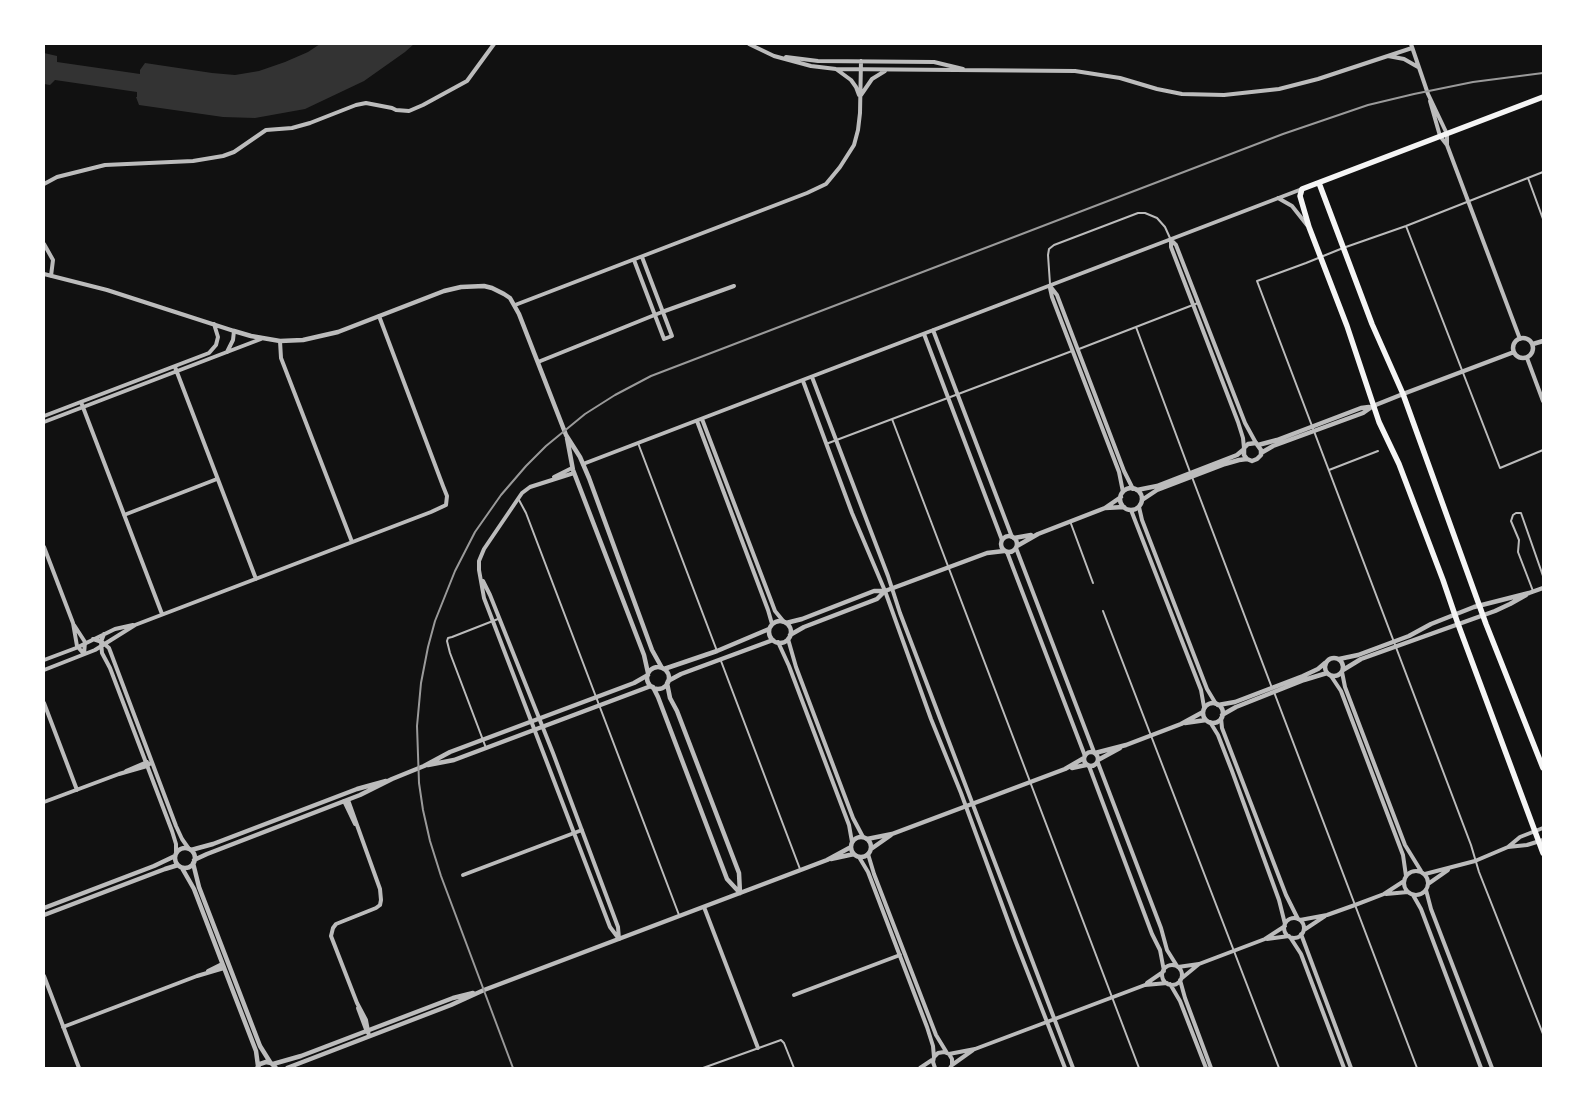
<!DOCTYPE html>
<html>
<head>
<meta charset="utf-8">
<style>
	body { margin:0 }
	#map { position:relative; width:1587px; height:1112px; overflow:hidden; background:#111; font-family:"Fira Sans Condensed",sans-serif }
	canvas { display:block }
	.frame { position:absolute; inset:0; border:45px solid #fff; pointer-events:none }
</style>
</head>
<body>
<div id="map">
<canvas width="1587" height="1112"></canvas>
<div class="frame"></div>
</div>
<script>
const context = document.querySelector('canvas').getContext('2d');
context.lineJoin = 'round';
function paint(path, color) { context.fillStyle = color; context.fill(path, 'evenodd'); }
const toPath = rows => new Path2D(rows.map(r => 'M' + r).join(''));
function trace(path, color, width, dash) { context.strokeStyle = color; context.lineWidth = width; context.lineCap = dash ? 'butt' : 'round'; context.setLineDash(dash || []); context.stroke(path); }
paint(toPath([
	[320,44,414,44,405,52,364,81,305,109,255,118,223,117,139,105,136,97,137,97,137,92,55,80,50,85,44,84,44,53,57,56,57,62,140,74,140,70,145,63,212,73,235,75,259,71,285,62,308,52]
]), '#333');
trace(toPath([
	[1543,172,1406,226,1343,248,1306,263,1257,281,1471,845,1479,872,1543,1034],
	[1528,178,1543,219],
	[1406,226,1500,468,1543,450],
	[1050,284,1048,255,1049,249,1054,245,1138,213,1145,213,1157,218,1165,227,1170,238],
	[1136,327,1190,472],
	[1079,349,1198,303],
	[892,419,1139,1068],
	[638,443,717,651],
	[826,444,1072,351],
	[1329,470,1378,451],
	[1192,477,1272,688],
	[519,500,526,513,679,915],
	[1070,521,1093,583],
	[1533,591,1518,552,1519,540,1511,521,1513,515,1516,513,1521,513,1543,576],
	[1103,611,1279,1068],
	[721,661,800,869],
	[1274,692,1417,1068],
	[486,748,450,653,447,641,448,638,452,637,498,619],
	[703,1068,781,1040,784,1043,794,1068]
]), '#bcbcbc', 2);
trace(toPath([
	[749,44,774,56,811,66,836,69,1075,71,1120,78,1157,89,1182,94,1224,95,1279,89,1318,79,1412,48],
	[1411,44,1428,94,1447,134,1447,145,1520,339],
	[1388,56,1404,59,1418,67],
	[786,57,818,61,934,62,963,69],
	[836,69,851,80,856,87,859,95],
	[861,95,872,79,885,71],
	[1430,101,1440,136,1447,145],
	[44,184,57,177,105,165,193,161,223,156,234,152,266,130,292,128,310,123,356,105,366,103,392,108,396,110,409,111,423,105,467,81,494,44],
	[1278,198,1292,206,1307,225],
	[1171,240,1176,245,1245,423,1256,443],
	[1171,240,1171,247,1238,422,1243,438,1244,448],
	[44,244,53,260,51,276],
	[634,260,664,339,672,336,642,257],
	[44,274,107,290,234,331,233,340,227,352],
	[1050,286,1057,295,1124,471,1133,489],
	[1050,288,1052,297,1119,472,1123,492],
	[515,305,807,193,826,184,840,167,854,145,858,130,860,113,861,61],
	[933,330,1012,537],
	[924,334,1002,540],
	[280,341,281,358,352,542],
	[1527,358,1543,401],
	[538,362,662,312,734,286],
	[175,367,256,579],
	[812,377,888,576,900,613,1073,1068],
	[803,381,852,513,885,591,931,719,961,793,1015,940,1065,1068],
	[81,402,162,614],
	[44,416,209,353,216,345,218,337,214,324],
	[702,419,772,603,775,611,784,622],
	[697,421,768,610,772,624],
	[44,422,261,339],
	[583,464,1302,189],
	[574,473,530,487,522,493,484,549,479,561,479,570,484,598,610,927,619,939],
	[554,477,572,468],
	[1139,507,1142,520,1207,689,1216,704],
	[1131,510,1201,690,1204,707],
	[124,515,217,479],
	[44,547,73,623,77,646,84,654],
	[1016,548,1094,752],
	[1007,552,1085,756],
	[483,581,490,595,553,753,618,927,619,939],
	[74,625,85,642,84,654],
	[104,634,101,642,102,653,110,668,172,831,176,844,176,852],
	[93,639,102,642,109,648,176,826,182,839,189,849],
	[788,639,796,667,853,818,863,837],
	[778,642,789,666,849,825,852,842],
	[44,660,76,648,115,629,133,625],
	[44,670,95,650,135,625,431,512,446,505,447,496,443,486,379,316],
	[1342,672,1345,687,1405,845,1421,871],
	[1331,676,1341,691,1403,855,1406,876],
	[44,703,77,790],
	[1221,718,1222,728,1286,895,1298,919],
	[1210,722,1218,735,1232,771,1279,900,1285,924],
	[1098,763,1161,928,1167,950,1177,966],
	[1089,766,1152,934,1160,950,1164,971],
	[126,771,147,762],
	[348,800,380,889,381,900,380,905,376,908,336,924,333,928,331,936,357,1003,366,1020,369,1036],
	[344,801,355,824],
	[44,802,119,774,147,766,152,762],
	[1508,847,1527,845,1543,840],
	[868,854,874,874,936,1035,947,1053],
	[859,857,868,872,927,1027,933,1046,934,1057],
	'1404 883a12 12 0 1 1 24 0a12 12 0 1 1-24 0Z',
	[1425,874,1475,861,1508,847,1520,837,1543,828],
	[463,875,582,830],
	[1428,884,1448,870],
	[1426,890,1431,909,1492,1068],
	[1386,894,1408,892],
	[1413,895,1421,909,1481,1068],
	[704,907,758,1048],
	'1284 928a10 10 0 1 1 20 0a10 10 0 1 1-20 0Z',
	[1300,920,1327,915,1355,905,1384,894,1404,881],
	[1304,930,1325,916],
	[1301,934,1351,1068],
	[1290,937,1301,954,1344,1068],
	[1267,939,1289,936],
	'1162 975a10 10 0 1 1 20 0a10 10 0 1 1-20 0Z',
	[1178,967,1199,964,1265,939,1285,926],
	[208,971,222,964],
	[44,976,79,1068],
	[1182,978,1199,964],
	[1180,980,1185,998,1211,1068],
	[1147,983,1163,972],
	[1170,984,1180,1001,1206,1068],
	[794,995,900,955],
	[358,1008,367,1032],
	[63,1027,197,976,224,968],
	[949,1054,975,1049,1145,985,1167,983],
	[952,1065,973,1050],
	[920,1068,932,1060],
	[935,1068,933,1062,934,1057,938,1053,944,1052,949,1054,952,1059,952,1065,950,1068]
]), '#bcbcbc', 4);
trace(toPath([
	[234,331,251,336,280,341,303,340,338,332,444,291,461,287,484,286,492,288,504,294,510,298,519,314,566,435,580,457,589,478,652,650,662,668],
	'1513 348a10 10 0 1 1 20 0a10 10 0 1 1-20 0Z',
	[1533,344,1543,341],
	[567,438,573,470,644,655,648,673],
	[1258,445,1277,440,1361,408,1369,407],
	[1261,453,1273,446,1363,413,1373,406,1403,394,1514,352],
	'1120 499a11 11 0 1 1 22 0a11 11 0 1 1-22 0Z',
	[1137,490,1157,486,1237,455,1243,450],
	[1142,500,1157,490,1225,464,1239,460,1247,459,1252,461,1257,459,1261,455,1261,450,1256,443,1248,444,1244,448,1244,455,1247,459],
	[1105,508,1124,507],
	'1001 544a8 8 0 1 1 16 0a8 8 0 1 1-16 0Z',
	[1014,538,1031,535],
	[1017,546,1038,534,1105,508,1121,497],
	'769 632a11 11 0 1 1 22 0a11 11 0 1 1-22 0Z',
	[786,623,802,619,874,591,885,591,987,553,1004,551],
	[790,635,804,627,877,599,885,591],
	'1325 667a9 9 0 1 1 18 0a9 9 0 1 1-18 0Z',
	[1339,659,1358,655,1409,636,1431,624,1474,607,1529,593,1543,588],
	'647 678a11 11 0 1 1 22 0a11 11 0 1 1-22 0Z',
	[664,669,717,651,769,629],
	[1343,670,1361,659,1495,611,1510,604,1526,595],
	[668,681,681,674,773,640],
	[667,683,670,698,677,711,739,873,740,893],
	[653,687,658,697,727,879,740,893],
	'1203 713a10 10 0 1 1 20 0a10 10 0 1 1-20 0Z',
	[1218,705,1235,702,1303,676,1318,669,1325,663],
	[1222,715,1236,707,1304,680,1327,673],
	[1185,723,1206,720],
	'1084 759a7 7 0 1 1 14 0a7 7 0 1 1-14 0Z',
	[1095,753,1126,745,1181,724,1203,712],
	[1098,760,1120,748],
	[428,765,454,760,651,686],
	[1072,768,1086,765],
	'851 847a10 10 0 1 1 20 0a10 10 0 1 1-20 0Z',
	[867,839,892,834,1065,769,1084,758],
	'175 858a10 10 0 1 1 20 0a10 10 0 1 1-20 0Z',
	[871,849,891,835],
	[191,850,213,844,357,789,386,781],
	[831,859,854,854],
	[194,860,207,854,360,795,392,779,424,766,450,752,634,683,648,675],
	[193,863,199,887,260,1046,270,1062],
	[182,868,194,889,231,986,256,1051,258,1066],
	[44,908,154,866,175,856],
	[44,915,165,869,178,865],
	[273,1064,301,1056,453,998,473,993],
	[257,1068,260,1064,266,1062,271,1063,276,1068],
	[287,1068,451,1005,484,990,827,860,851,847]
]), '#bcbcbc', 4.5);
trace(toPath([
	[1543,97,1302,189,1300,196,1309,227,1347,326,1379,422,1399,464,1443,580,1458,624,1543,853],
	[1319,183,1372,324,1403,394,1486,624,1543,768]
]), '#f5f5f5', 5.5);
trace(toPath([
	[513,1068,441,876,430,841,423,810,419,783,417,726,421,683,428,647,435,621,455,571,475,532,501,495,526,466,546,446,585,414,615,395,651,376,1283,134,1368,105,1414,94,1473,82,1543,73]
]), '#9a9a9a', 2);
</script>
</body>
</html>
